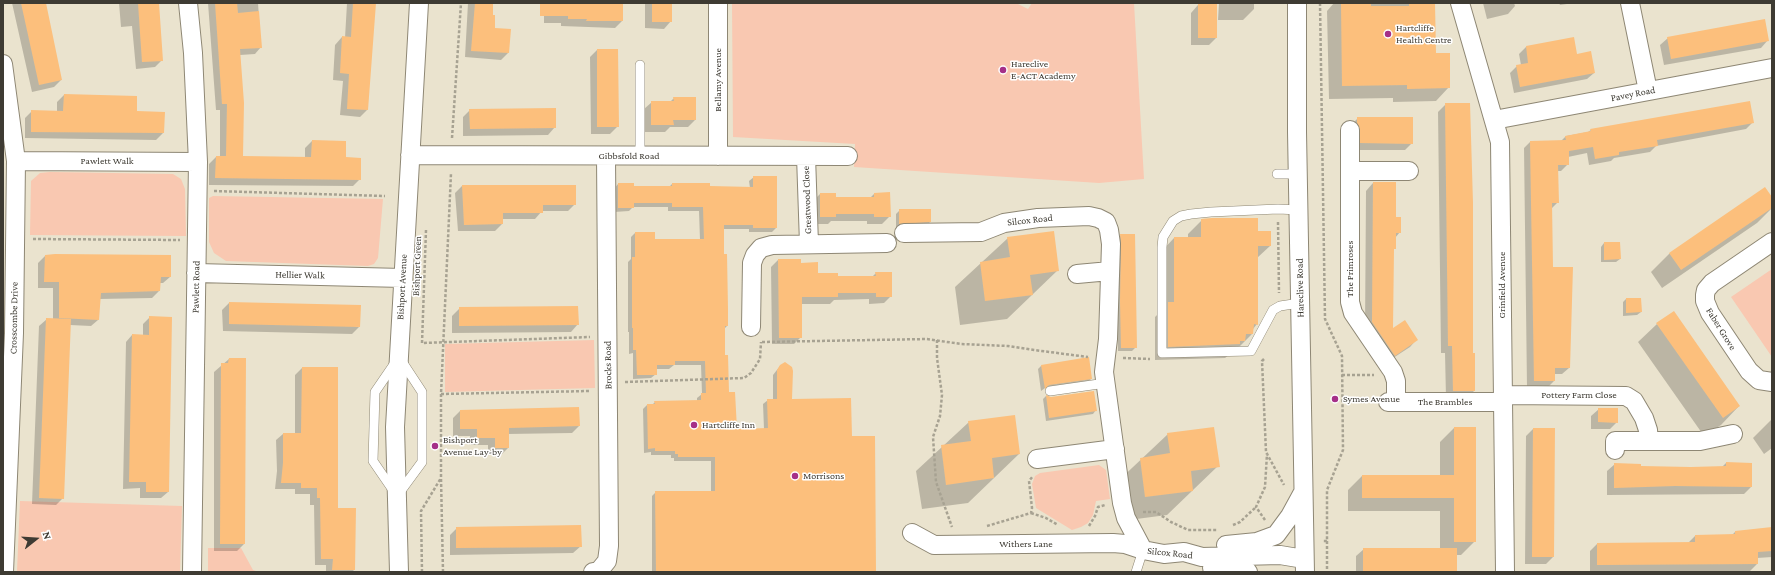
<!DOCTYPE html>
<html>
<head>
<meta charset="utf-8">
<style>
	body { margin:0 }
	#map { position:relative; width:1775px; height:575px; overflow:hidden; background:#eae3ce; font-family:"Crimson Pro",serif }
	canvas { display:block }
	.frame { position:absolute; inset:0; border:4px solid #3e3b33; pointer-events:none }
	.north { position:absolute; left:16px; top:519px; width:40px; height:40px; -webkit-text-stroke:3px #fff; paint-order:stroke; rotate:73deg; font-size:11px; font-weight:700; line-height:16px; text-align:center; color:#3e3b33 }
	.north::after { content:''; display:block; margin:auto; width:14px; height:18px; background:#3e3b33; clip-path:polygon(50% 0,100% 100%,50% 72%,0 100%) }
</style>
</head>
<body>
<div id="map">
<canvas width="1775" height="575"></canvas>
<div class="frame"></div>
<div class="north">N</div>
</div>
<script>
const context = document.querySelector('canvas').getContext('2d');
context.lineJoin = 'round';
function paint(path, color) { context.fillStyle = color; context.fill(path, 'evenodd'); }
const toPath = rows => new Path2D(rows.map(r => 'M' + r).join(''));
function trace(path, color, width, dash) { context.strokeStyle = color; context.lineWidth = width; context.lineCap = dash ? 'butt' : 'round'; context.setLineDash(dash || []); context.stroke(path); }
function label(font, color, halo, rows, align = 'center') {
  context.font = font + ' "Crimson Pro",serif'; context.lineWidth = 3; context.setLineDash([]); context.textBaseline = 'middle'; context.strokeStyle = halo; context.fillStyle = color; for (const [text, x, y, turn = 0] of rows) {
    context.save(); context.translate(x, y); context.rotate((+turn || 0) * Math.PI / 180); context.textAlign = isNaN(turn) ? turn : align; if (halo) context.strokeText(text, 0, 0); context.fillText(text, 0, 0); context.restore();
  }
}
paint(toPath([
	[732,3,1016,3,1028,9,1032,3,1134,3,1144,179,1099,183,854,167,855,144,733,137],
	[50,172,173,174,181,179,185,189,186,236,30,235,31,181,40,173],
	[213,196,383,199,378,258,374,264,368,266,226,261,214,253,209,242,209,198],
	[1772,269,1772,357,1731,297],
	[594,340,595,388,445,392,445,344],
	[1099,465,1106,470,1110,499,1096,501,1093,515,1088,523,1081,527,1072,530,1036,508,1032,484,1035,476,1040,473],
	[20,501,182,506,180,572,17,571],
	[208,548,241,548,253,570,259,572,208,572]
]), '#f9c8b1');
paint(toPath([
	[12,3,45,3,61,80,54,87,32,92],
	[119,3,158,3,162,60,155,67,136,69,132,26,121,27],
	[208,3,258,3,261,47,255,54,240,55,242,157,305,158,305,148,312,141,345,158,360,179,353,186,209,185,209,164,216,157,220,157,220,110,216,110],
	[347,3,374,3,367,110,360,117,340,115,343,81,333,80,335,45,342,37,345,38],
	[468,3,492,3,494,29,510,30,508,53,501,60,465,57],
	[544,3,622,3,622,21,615,28,561,26,561,23,544,23],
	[645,3,671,3,671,21,664,29,645,28],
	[1219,3,1254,3,1254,9,1243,20,1218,20],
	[1434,3,1435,54,1449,87,1436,101,1393,102,1393,98,1329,99,1327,11,1334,3],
	[1483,3,1514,3,1515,6,1508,14,1487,19],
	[1559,3,1574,3,1560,5],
	[1198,5,1216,38,1209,45,1191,45,1191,13],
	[1573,38,1576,55,1594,73,1587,79,1514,93,1510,73,1517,66,1521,65,1519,54,1526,47],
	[1668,38,1768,40,1761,48,1664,65,1660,45],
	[597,50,618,126,610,134,591,134,590,57],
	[64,95,136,112,163,133,156,140,25,138,25,118,32,111,57,112,57,102],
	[674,98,695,120,688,127,670,127,665,132,644,132,644,109,652,102,670,102],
	[1446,104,1472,354,1474,391,1467,398,1446,398,1445,353,1441,353,1438,112],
	[470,110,555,127,548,135,463,136,463,117],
	[1358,118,1412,143,1405,150,1354,150,1351,125],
	[1753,122,1746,129,1656,146,1650,152,1614,158,1611,161,1589,165,1587,153,1568,157,1568,164,1561,171,1558,171,1558,202,1551,209,1552,268,1569,368,1562,374,1554,374,1554,381,1547,388,1527,388,1524,148,1530,142,1561,141,1566,136,1588,132,1591,130],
	[754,177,776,228,772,232,749,232,749,229,723,229,727,326,724,329,724,356,728,393,736,430,764,429,763,404,768,400,773,400,773,375,780,366,791,400,851,437,875,572,652,572,652,496,656,492,711,492,711,461,674,461,674,458,671,458,671,455,651,455,651,452,644,453,643,409,647,405,652,405,655,402,697,401,697,398,702,394,701,365,674,365,669,369,656,369,656,374,651,378,633,379,633,353,629,354,629,332,628,332,628,262,631,259,631,237,635,233,654,240,700,240,699,211,668,211,668,207,633,207,629,211,614,212,614,189,618,184,633,187,669,187,672,184,709,187,750,188,749,181],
	[1373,183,1395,218,1400,232,1395,238,1395,248,1393,250,1392,330,1417,339,1410,347,1387,362,1365,330,1366,191],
	[462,186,575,186,575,204,568,211,542,211,535,219,502,219,502,224,495,231,458,231,455,193],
	[820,194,835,198,870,198,874,194,890,216,882,224,867,224,867,221,831,221,828,224,813,224,813,201],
	[1772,199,1772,208,1757,223,1662,288,1651,272,1670,253],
	[900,210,930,222,927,225,896,227,896,214],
	[1202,220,1257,232,1270,246,1257,258,1257,324,1253,329,1252,334,1238,348,1225,358,1155,360,1155,317,1161,311,1161,252,1174,238,1188,238,1188,234],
	[1121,235,1136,347,1132,351,1118,351,1118,248,1117,238],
	[1008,238,1058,270,1007,319,960,325,955,287],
	[1604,243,1620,259,1616,262,1601,262,1601,247],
	[45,256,170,277,163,283,159,283,159,291,152,298,100,299,98,320,91,326,70,325,63,498,56,505,32,504,39,326,47,319,53,319,53,288,38,288,38,263],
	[778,260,800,264,817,274,837,277,872,277,876,273,891,296,884,303,869,304,869,299,834,300,830,304,801,304,801,337,794,344,772,344,771,267],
	[1626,299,1641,312,1637,315,1623,316,1623,302],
	[229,303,359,327,352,334,223,331,222,310],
	[460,308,578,324,571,332,452,333,452,316],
	[150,317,168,492,161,498,140,498,140,488,123,489,126,342,132,335,143,335,143,324],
	[1657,324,1739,406,1721,425,1704,436,1638,342],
	[229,359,244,544,237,551,214,551,214,372],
	[1041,366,1091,379,1088,382,1045,388,1041,391,1038,369],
	[302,368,337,368,337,509,354,570,352,572,326,572,326,565,315,565,314,505,310,505,310,494,295,494,295,489,275,489,277,471,276,440,283,434,295,434,295,375],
	[1046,396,1051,398,1096,410,1093,414,1046,421,1043,399],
	[578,408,579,426,572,433,508,434,508,448,501,455,488,455,488,445,471,445,470,436,453,436,453,418,460,411],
	[1599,409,1617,422,1610,429,1591,429,1591,416],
	[1772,419,1772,448,1764,454,1753,438],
	[969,422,1019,454,968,503,922,509,916,471],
	[1454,428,1475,541,1461,555,1456,555,1456,571,1356,572,1356,556,1364,549,1440,549,1440,511,1348,511,1348,490,1362,476,1440,476,1440,442],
	[1533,429,1554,429,1553,557,1546,564,1525,564,1526,436],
	[1168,434,1218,466,1167,515,1121,521,1115,484],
	[1726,463,1751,487,1744,494,1607,495,1607,471,1615,464,1640,467,1691,468,1722,467],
	[457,528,581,546,573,553,450,555,450,535],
	[1772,528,1772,557,1757,558,1757,564,1750,571,1590,571,1590,551,1597,544,1688,543,1695,536,1732,535,1735,532]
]), '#0003');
paint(toPath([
	[21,3,46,3,62,80,39,85],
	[138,3,159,3,163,61,142,62],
	[215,3,237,3,238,13,259,11,262,48,240,49,244,103,243,156,311,157,312,140,346,141,346,157,361,158,361,180,215,178,216,156,226,156,227,104,222,104],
	[353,3,376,3,368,110,347,109,349,74,340,73,342,36,351,37],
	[475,3,493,3,493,15,495,15,495,28,511,29,509,53,471,51],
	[540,3,623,3,623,21,586,21,587,19,568,19,568,16,540,16],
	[652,3,672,3,672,22,652,22],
	[1341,3,1371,3,1371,6,1409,6,1409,3,1435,3,1436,53,1450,53,1450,88,1407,89,1407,85,1342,86],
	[1198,4,1217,4,1217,38,1198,38],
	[1765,19,1769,41,1671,59,1667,37],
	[1574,37,1577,54,1591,51,1595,73,1520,87,1516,65,1528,63,1526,46],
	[597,49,618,49,619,127,597,127],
	[64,94,137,96,137,111,165,112,164,133,31,132,31,110,63,111],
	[673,97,696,97,696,120,673,120,674,125,651,125,651,101,674,101],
	[1750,101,1754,123,1657,140,1658,146,1619,152,1619,155,1595,159,1593,147,1569,151,1569,165,1558,165,1559,203,1552,203,1553,267,1573,267,1570,368,1555,368,1555,381,1534,381,1530,141,1566,140,1565,136,1591,131,1590,129],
	[1445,103,1470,103,1473,203,1473,353,1475,353,1475,391,1453,391,1452,346,1448,346],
	[556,108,556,128,470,129,469,109],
	[1357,117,1413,117,1413,144,1360,143,1360,130,1357,123],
	[753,176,777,176,777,228,753,228,753,225,724,225,724,254,727,254,728,309,728,326,725,326,725,355,728,355,729,392,735,392,737,429,768,428,767,399,777,399,777,370,780,365,785,362,792,367,793,371,792,399,851,398,852,436,875,436,876,572,656,572,655,491,715,491,715,457,678,457,678,454,675,454,675,451,655,451,655,448,648,449,647,404,655,404,654,401,701,400,701,393,706,393,705,361,675,361,675,365,657,365,657,375,637,375,636,350,633,350,633,328,632,328,632,257,635,257,635,232,655,232,655,239,704,239,703,207,672,207,672,203,634,203,634,208,618,208,618,183,634,183,634,186,672,186,672,183,710,183,710,186,753,187],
	[1373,182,1396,182,1396,217,1401,217,1401,233,1396,233,1396,249,1394,249,1393,328,1405,320,1418,340,1395,356,1372,322],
	[462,185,576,185,576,205,543,205,543,213,503,213,503,224,464,225],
	[1765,187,1772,197,1772,208,1681,270,1669,253],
	[890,192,891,217,874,217,874,214,836,214,836,217,820,217,820,193,836,193,836,197,874,197,874,193],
	[899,209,931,209,931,222,899,224],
	[1212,218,1258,218,1258,231,1271,231,1271,246,1258,246,1258,325,1254,324,1253,334,1246,334,1245,341,1240,341,1240,344,1168,347,1168,302,1174,302,1174,237,1201,237,1201,219],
	[1054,231,1059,271,1030,275,1033,295,985,301,980,262,1010,257,1007,237],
	[1120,234,1135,234,1137,348,1121,348,1120,301,1121,244],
	[1604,242,1620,242,1621,259,1604,260],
	[55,254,171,255,171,277,161,277,160,291,101,293,99,320,59,318,59,282,44,282,45,255],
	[778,259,801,259,801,263,818,262,818,273,838,273,838,276,876,276,875,272,892,272,892,297,876,297,876,293,838,293,838,297,802,297,802,338,779,338],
	[1626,298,1641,298,1642,312,1626,313],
	[229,302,361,305,360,327,229,324],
	[578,306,579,325,459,326,459,307],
	[1674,311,1740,406,1723,418,1656,323],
	[149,316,172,317,169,492,146,492,146,482,129,482,132,334,149,335],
	[46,318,71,319,64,499,39,498],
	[1089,357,1092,379,1049,385,1045,389,1041,365],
	[229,358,246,358,245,544,220,544,221,363,228,363],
	[302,367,338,367,338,508,356,508,355,570,332,570,333,559,321,559,320,498,317,498,317,488,301,488,301,483,281,483,283,463,283,433,301,433],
	[1094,391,1097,411,1049,418,1046,395,1051,397],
	[579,407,580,426,509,428,509,448,495,448,495,438,477,438,477,429,460,429,460,410],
	[1598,408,1618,408,1618,423,1598,422],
	[1015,415,1020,454,992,458,994,478,946,485,941,445,971,441,968,421],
	[1214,427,1220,467,1191,471,1193,491,1145,497,1140,458,1170,453,1167,433],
	[1454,427,1476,427,1476,542,1454,542,1454,498,1362,498,1362,475,1454,475],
	[1533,428,1555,428,1554,557,1532,557],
	[1726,462,1752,463,1752,487,1675,486,1614,488,1614,463,1641,464,1641,466,1691,467,1726,466],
	[581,525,582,547,456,548,456,527],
	[1772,527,1772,551,1758,552,1758,564,1597,565,1597,543,1695,542,1695,535,1735,534,1735,531],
	[1363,548,1457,548,1457,571,1363,572]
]), '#fcbf7c');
const service = toPath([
	[640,156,640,65],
	[1277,174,1298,174],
	[1299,210,1278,209,1211,212,1191,214,1181,216,1173,221,1163,237,1162,247,1162,353,1251,351,1273,310,1280,306,1300,303],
	[399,357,422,392,422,462,397,496,373,461,375,392,399,357],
	[1050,391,1106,383],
	[1136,572,1143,550]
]);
const minor = toPath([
	[188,3,193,53,198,162,192,572],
	[718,3,718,156],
	[1297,3,1297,132,1305,572],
	[1460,3,1500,142,1505,572],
	[1630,3,1648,91],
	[3,64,16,161,14,333,4,572],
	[1494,120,1772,68],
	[1350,130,1350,302,1353,313,1393,372,1396,381,1396,402],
	[410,155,848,156],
	[806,156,809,244],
	[16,161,198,162],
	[1350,171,1409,171],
	[904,233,981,232,1004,223,1038,218,1089,216,1098,218,1106,222,1109,230,1111,244,1108,339,1104,372,1122,503,1126,518,1143,550,1164,554,1184,552,1202,557,1280,555,1304,559],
	[1772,242,1712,283,1706,290,1705,295,1705,301,1710,313,1749,371,1759,380,1772,382],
	[196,273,403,278],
	[1077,274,1110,271],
	[751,327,752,263,755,255,761,248,772,245,887,243],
	[1503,395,1626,396,1634,401,1644,418,1648,430,1649,441],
	[1388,402,1503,402],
	[1615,450,1615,441,1700,441,1733,434],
	[1037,459,1115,449],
	[912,533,934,545,1113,543,1125,544,1143,550],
	[1226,545,1257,542,1276,535,1290,516,1302,494],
	[1212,568,1237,568,1248,572],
	[399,572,395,427,419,3],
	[593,572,598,572,607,561,609,546,606,156]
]);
trace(service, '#8e8774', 10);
trace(minor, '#8e8774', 20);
trace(toPath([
	[1320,3,1325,319,1342,356,1343,450,1327,490,1327,541,1322,541],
	[452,138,461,3],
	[214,191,385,196],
	[1278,222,1279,293],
	[426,230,422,343,590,337],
	[33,239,180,240],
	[937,340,937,358,942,395,940,416,933,437,936,482,952,527],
	[762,342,927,339,961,344,1008,346,1034,350,1088,357],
	[1123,358,1150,359],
	[1264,359,1262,361,1266,452,1284,485],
	[1342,375,1374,375],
	[625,382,744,378,751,373,760,359,761,342],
	[441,394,590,391],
	[1143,512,1156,512,1171,522,1188,530,1217,530],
	[1031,513,1046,518,1058,525],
	[1265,520,1256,507,1265,487,1267,454],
	[1233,525,1240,522,1256,507],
	[987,526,1031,513,1032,508,1029,481,1033,476],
	[1089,526,1095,516,1098,507,1105,505],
	[1327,541,1327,572],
	[422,572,421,511,441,478],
	[443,572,441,478,441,394,451,173]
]), '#a7a292', 2.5, [3, 2]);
trace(service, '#fff', 9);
trace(minor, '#fff', 18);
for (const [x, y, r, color] of [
	[1388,34,4,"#a52f88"],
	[1003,70,4,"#a52f88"],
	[1335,399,4,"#a52f88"],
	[694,425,4,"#a52f88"],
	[435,446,4,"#a52f88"],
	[795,476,4,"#a52f88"]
]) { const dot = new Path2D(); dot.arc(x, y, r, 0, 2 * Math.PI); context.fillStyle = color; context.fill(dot); trace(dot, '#fff', 1.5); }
label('10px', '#3e3b33', '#fff', [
	["Hartcliffe",1396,28],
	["Health Centre",1396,40],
	["Hareclive",1011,64],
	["E-ACT Academy",1011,76],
	["Symes Avenue",1343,399],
	["Hartcliffe Inn",702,425],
	["Bishport",443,440],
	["Avenue Lay-by",443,452],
	["Morrisons",803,476]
], 'left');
label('10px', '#3e3b33', '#fff', [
	["Bellamy Avenue",718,80,-90],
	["Pavey Road",1633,94,-11],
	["Gibbsfold Road",629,156],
	["Pawlett Walk",107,161],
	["Greatwood Close",807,200,-92],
	["Silcox Road",1030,220,-6],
	["Bishport Green",417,266,-88],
	["The Primroses",1350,269,-90],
	["Hellier Walk",300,275,1],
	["Grinfield Avenue",1502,285,-90],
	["Pawlett Road",196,287,-89],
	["Bishport Avenue",402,287,-87],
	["Hareclive Road",1300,288,-91],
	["Crosscombe Drive",14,318,-89],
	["Faber Grove",1721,329,58],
	["Brocks Road",608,365,-91],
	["Pottery Farm Close",1579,395],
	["The Brambles",1445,402],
	["Withers Lane",1026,544],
	["Silcox Road",1170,553,6]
]);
</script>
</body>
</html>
